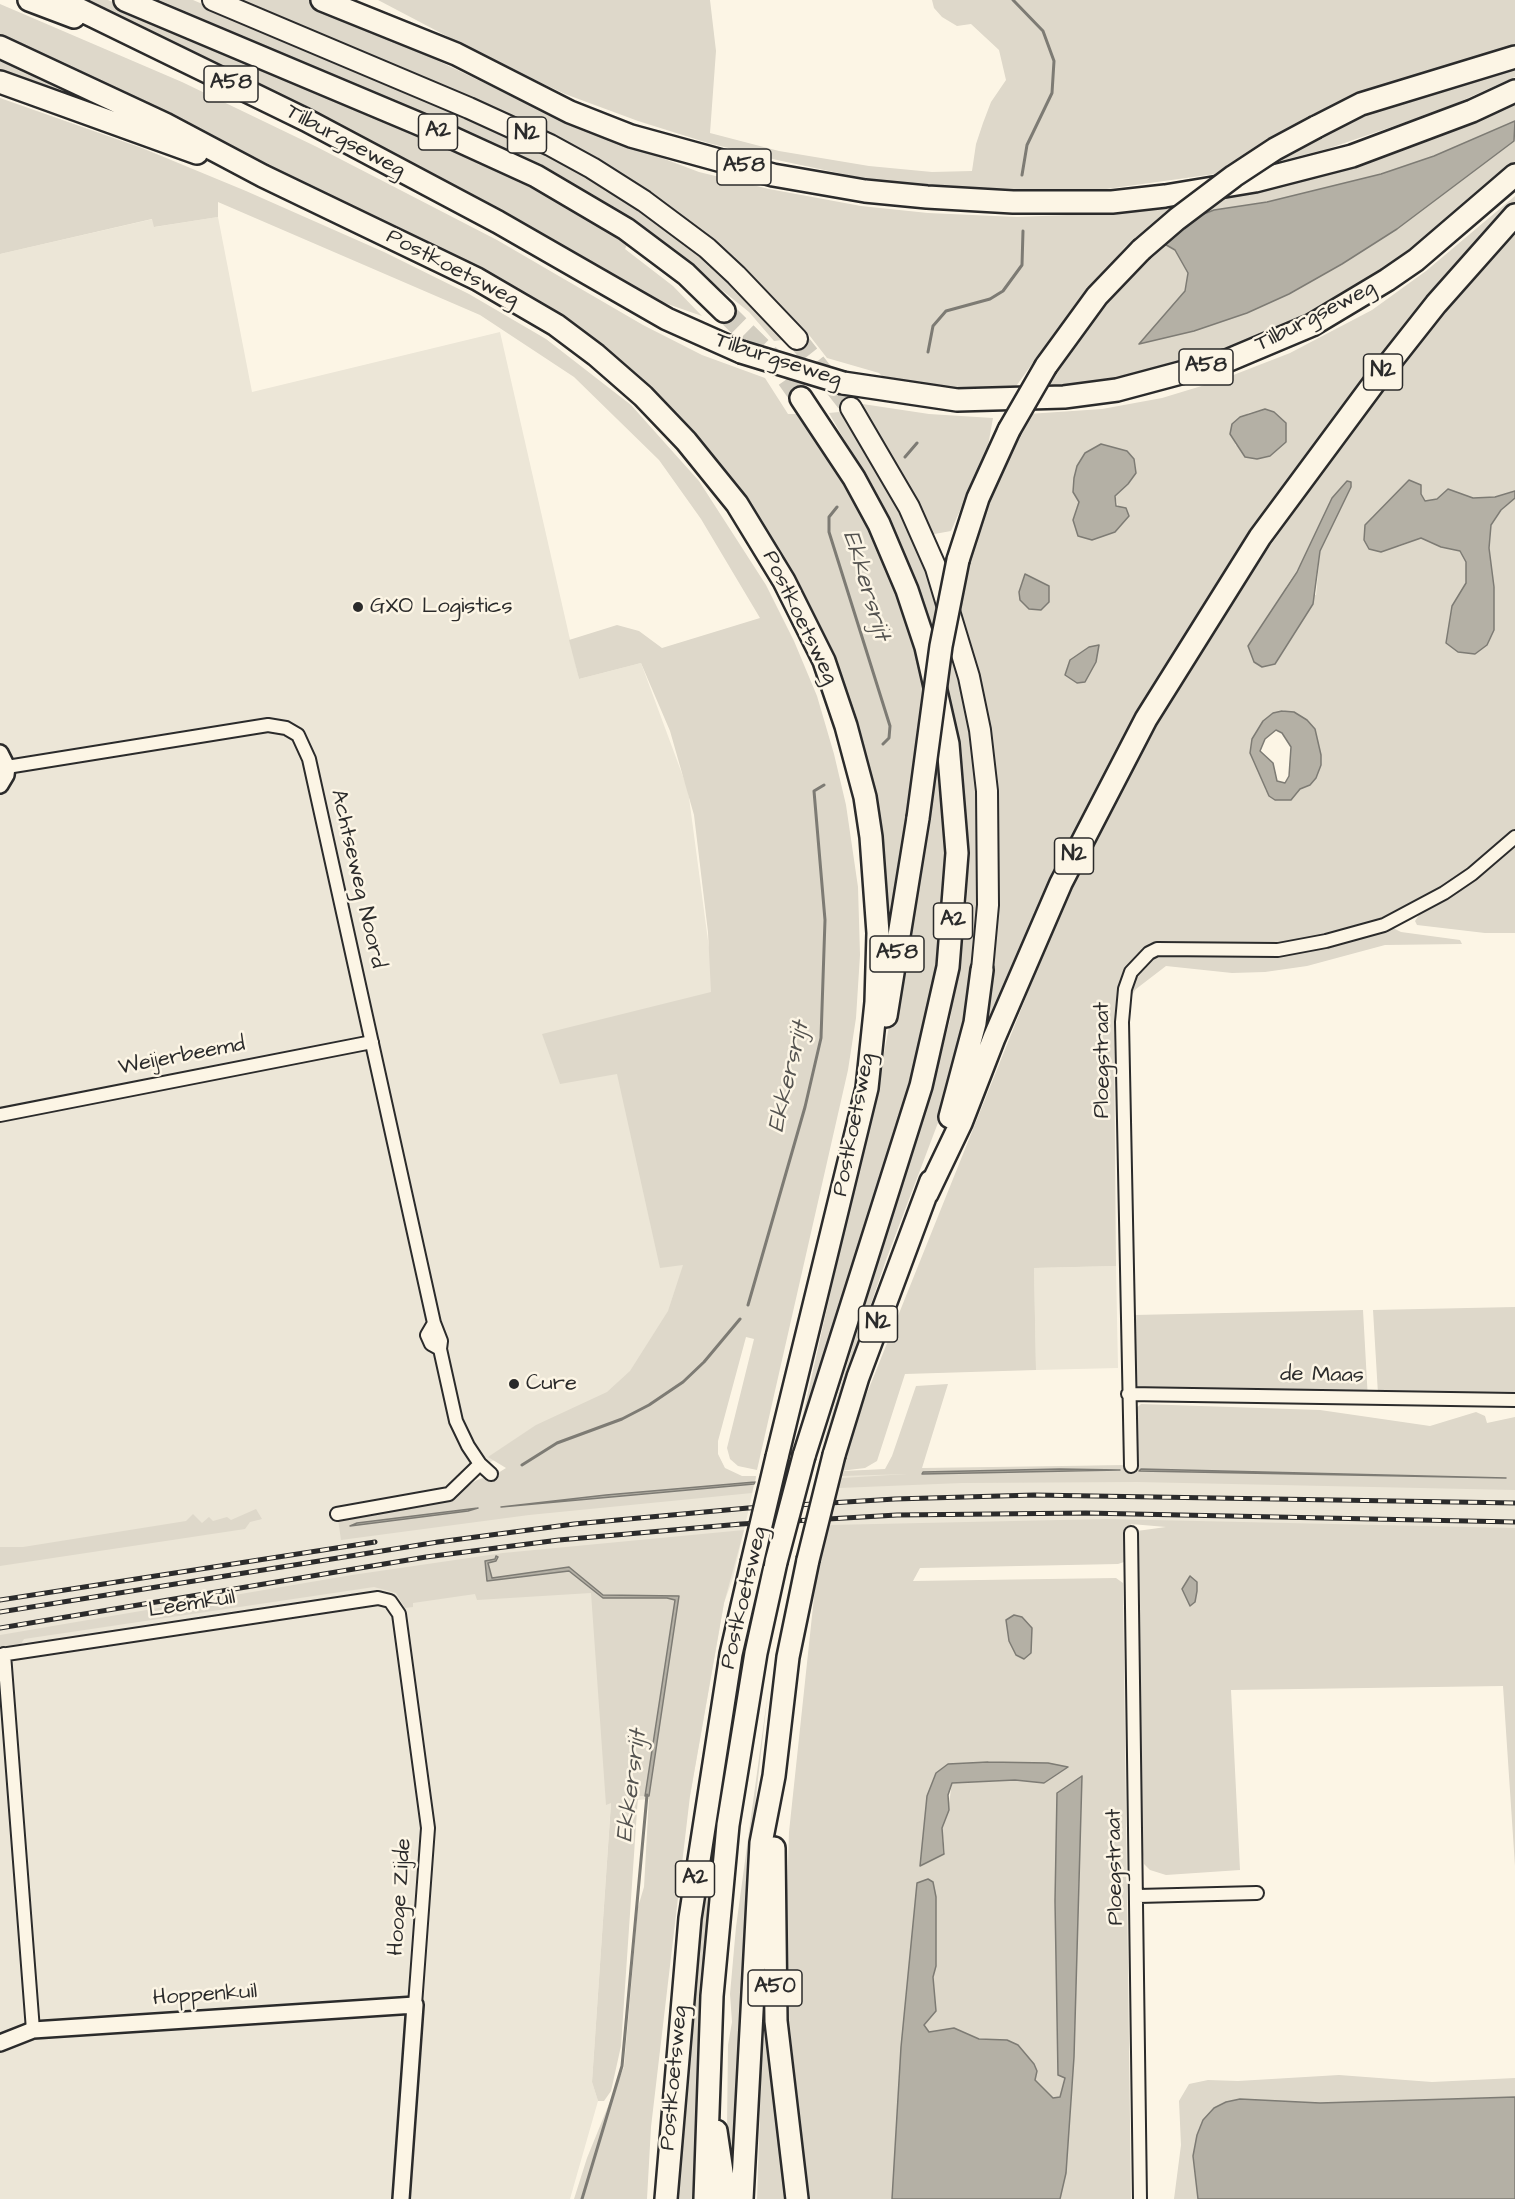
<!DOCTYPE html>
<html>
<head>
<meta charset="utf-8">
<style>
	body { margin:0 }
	canvas { display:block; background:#fcf5e5 }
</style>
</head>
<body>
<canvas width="1515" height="2199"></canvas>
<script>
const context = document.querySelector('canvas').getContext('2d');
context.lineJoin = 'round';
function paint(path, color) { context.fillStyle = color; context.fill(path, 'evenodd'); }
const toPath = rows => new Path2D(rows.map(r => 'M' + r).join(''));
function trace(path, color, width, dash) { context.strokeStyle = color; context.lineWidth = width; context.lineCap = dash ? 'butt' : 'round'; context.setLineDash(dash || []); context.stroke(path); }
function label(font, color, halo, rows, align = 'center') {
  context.font = font + ' "Architects Daughter",sans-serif'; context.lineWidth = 5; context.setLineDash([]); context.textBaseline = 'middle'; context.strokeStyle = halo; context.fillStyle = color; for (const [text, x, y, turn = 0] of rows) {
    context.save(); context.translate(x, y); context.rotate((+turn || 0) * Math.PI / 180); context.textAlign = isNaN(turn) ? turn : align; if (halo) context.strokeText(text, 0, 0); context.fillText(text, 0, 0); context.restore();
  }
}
paint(toPath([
	[218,217,252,392,500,332,579,679,641,663,688,790,716,1001,694,1237,666,1327,611,1399,433,1492,336,1508,338,1521,482,1512,493,1503,756,1477,733,1578,724,1603,690,1796,611,1802,592,2082,598,2101,570,2199,0,2199,0,254,153,219,155,227],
	[1116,1266,1118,1368,1036,1370,1034,1268],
	[1515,1417,1515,1533,1146,1524,828,1531,844,1471,1133,1465,1510,1475]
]), '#ece6d7');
paint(toPath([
	[80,0,108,0,533,182,629,241,625,249,673,286,702,316,656,300,331,122,145,29],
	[159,0,193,0,547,151,640,204,704,253,791,339,774,341,749,312,634,219,541,164],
	[226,0,311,0,564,121,699,172,769,189,861,206,928,213,1017,217,1093,214,1173,207,1125,247,1055,332,1014,389,953,388,889,383,879,373,827,358,806,331,738,269,713,241,652,193],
	[378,0,710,0,716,51,710,133,779,151,869,166,932,172,972,171,976,144,983,123,991,102,1006,80,999,50,971,24,957,26,942,17,934,8,932,0,1515,0,1515,46,1428,71,1349,100,1291,127,1215,174,1099,190,937,188,867,179,777,160,708,143,638,121,565,94,494,61],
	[0,4,182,82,317,147,497,240,643,325,702,355,765,378,788,414,802,414,870,527,899,593,921,656,935,719,949,853,941,965,914,1084,795,1450,881,1069,934,787,911,785,889,940,884,944,883,883,788,571,561,316,482,269,0,38],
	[0,60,90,101,88,104,0,74],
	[1515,62,1515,77,1441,110,1327,149,1272,163,1347,118],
	[0,98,142,148,246,191,384,252,469,294,546,339,631,405,699,481,766,585,794,641,817,696,834,754,846,805,858,887,860,955,856,1018,848,1070,757,1470,738,1466,730,1459,727,1448,754,1339,746,1337,718,1441,718,1454,725,1468,742,1476,756,1476,755,1482,501,1507,754,1484,752,1493,529,1515,341,1540,338,1519,441,1503,477,1480,498,1473,506,1468,488,1457,536,1425,607,1392,630,1371,668,1311,683,1265,660,1268,617,1074,560,1084,542,1034,711,992,708,932,694,815,670,731,641,663,579,679,569,640,617,625,639,631,662,648,760,618,701,519,659,460,574,377,480,315,218,202,218,217,154,227,152,219,0,254],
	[1515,101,1515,166,1407,251,1357,286,1282,327,1215,354,1158,371,1099,382,1044,387,1072,343,1138,265,1224,196],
	[1515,196,1515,207,1425,305,1345,404,1221,582,987,1035,981,1036,995,907,955,601,972,539,1003,460,1028,414,1102,409,1162,398,1218,381,1290,353,1372,310,1426,271],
	[1265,409,1235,446,1248,413],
	[1074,478,1128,484,1115,496,1123,523,1115,532,1092,540,1073,520,1079,501,1073,492],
	[1089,647,1096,662,1091,670,1070,661],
	[1515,227,1515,491,1495,497,1473,498,1448,489,1437,499,1425,501,1421,494,1398,547,1421,538,1441,547,1460,551,1466,562,1466,583,1452,606,1494,630,1494,587,1489,548,1491,525,1501,511,1515,498,1515,831,1442,890,1385,920,1324,938,1243,947,1170,941,1150,943,1128,968,1121,986,1114,1031,1116,1266,1034,1268,1036,1370,905,1374,877,1461,865,1468,840,1471,859,1413,1061,910,1099,830,1155,725,1238,591,1424,330],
	[1351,487,1320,551,1316,595,1286,587],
	[1294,712,1307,720,1315,729,1321,765,1310,785,1300,789,1266,791,1253,739],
	[856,403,929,414,993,418,988,446,951,531,929,535],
	[849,411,878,462,931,573,975,735,983,853,977,969,947,1099,886,1260,820,1453,931,1091,950,1020,967,905,968,853,964,789,959,739,947,683,918,583,889,518,829,413],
	[1515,842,1515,933,1485,933,1417,925,1415,921,1421,912],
	[1393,928,1401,932,1460,940,1462,944,1385,945,1307,966,1265,972,1232,973,1166,966,1136,989,1128,1001,1135,976,1152,956,1158,954,1221,957,1243,955],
	[1515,1307,1515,1397,1378,1394,1373,1310],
	[1363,1310,1368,1400,1138,1390,1135,1387,1134,1315],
	[948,1384,922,1468,1132,1465,1135,1409,1141,1404,1320,1410,1430,1426,1476,1412,1485,1416,1487,1423,1515,1417,1515,1490,1137,1482,962,1483,839,1488,842,1478,907,1474,842,1476,844,1471,885,1469,892,1456,916,1386],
	[1119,1469,1118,1471,922,1474,923,1472],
	[256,1509,262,1519,250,1522,245,1529,0,1566,0,1547,23,1547,186,1521,193,1514,202,1523,209,1517,213,1521,227,1517,231,1520],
	[1106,1519,1515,1528,1515,1866,1503,1686,1231,1690,1240,1870,1166,1875,1150,1870,1144,1864,1142,1845,1137,1531,1166,1527,1131,1524,1128,1554,1124,1562,1118,1564,920,1568,913,1581,1116,1578,1123,1583,1131,2199,1060,2199,1066,2173,1074,2057,1082,1776,1057,1793,1055,1901,1058,2075,1065,2078,1060,2098,1053,2098,1045,2091,1035,2080,1037,2071,1007,2040,979,2039,954,2028,929,2032,923,2025,936,2011,933,1977,936,1966,936,1897,928,1879,918,1883,901,2047,892,2199,809,2199,789,2020,786,1925,789,1832,817,1569,830,1525],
	[1014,1762,1068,1767,1044,1783,1015,1780,952,1783,947,1816,942,1828,945,1853,920,1865,927,1796,948,1764],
	[744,1530,724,1603,690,1796,651,2127,647,2199,574,2199,587,2158,624,2067,638,1907,644,1887,649,1796,679,1596,603,1595,574,1570,492,1578,488,1563,496,1561,496,1557,484,1561,487,1581,569,1571,603,1598,667,1598,675,1600,645,1796,638,1796,621,2046,611,2091,604,2101,598,2101,592,2082,611,1803,606,1805,591,1593,477,1600,475,1594,413,1603,413,1607,405,1608,396,1593,374,1587,24,1639,21,1644,0,1647,0,1635,352,1575,503,1553],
	[768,1692,756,1796,742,2020,736,2169,727,2126,728,2045,732,2022,730,1994,736,1927],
	[718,1826,707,1921,701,2012,696,2199,679,2199,692,2011,702,1920],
	[765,1958,789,2199,757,2199],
	[1339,2075,1432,2082,1515,2078,1515,2097,1320,2103,1240,2099,1203,2120,1193,2156,1198,2199,1174,2199,1181,2145,1179,2101,1189,2084,1208,2080,1238,2081]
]), '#ded8ca');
const water = toPath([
	[1515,121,1514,141,1397,229,1342,264,1289,294,1247,313,1194,331,1139,344,1185,291,1188,273,1175,250,1149,235,1214,210,1267,202,1381,174,1434,156,1515,121],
	[1265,409,1274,412,1286,423,1286,442,1270,456,1257,459,1245,457,1230,434,1232,424,1240,417,1265,409],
	[1101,444,1127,451,1134,459,1136,473,1128,484,1115,496,1116,506,1126,508,1129,516,1115,532,1092,540,1078,536,1073,520,1079,502,1073,492,1074,478,1077,466,1085,453,1101,444],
	[1409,480,1421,485,1421,494,1425,501,1437,499,1448,489,1473,498,1495,497,1515,491,1515,498,1501,510,1491,525,1489,548,1494,587,1494,630,1487,645,1475,654,1458,652,1446,643,1452,606,1466,583,1466,562,1460,551,1441,547,1421,538,1381,552,1369,549,1364,540,1365,525,1409,480],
	[1347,481,1351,482,1351,487,1320,551,1313,604,1275,664,1262,667,1254,662,1248,646,1297,572,1332,498,1347,481],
	[1025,574,1049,586,1049,602,1041,610,1029,609,1020,600,1019,592,1025,574],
	[1099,645,1096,662,1085,682,1077,683,1065,675,1070,660,1089,647,1099,645],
	[1282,711,1294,712,1307,720,1315,729,1321,755,1321,765,1316,778,1310,785,1300,789,1291,800,1275,800,1269,796,1250,753,1252,739,1263,721,1273,713,1282,711],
	[1276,730,1282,733,1291,747,1289,776,1285,783,1277,781,1273,763,1260,751,1265,739,1276,730],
	[1060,1469,1120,1470,922,1474,923,1472,1060,1469],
	[1141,1469,1506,1478,1139,1471,1141,1469],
	[755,1482,754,1484,501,1507,606,1495,755,1482],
	[478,1508,468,1511,350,1526,357,1523,478,1508],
	[496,1556,498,1557,496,1561,488,1563,492,1578,569,1567,603,1595,679,1596,649,1796,645,1796,675,1600,667,1598,603,1598,569,1571,487,1581,485,1561,495,1559,496,1556],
	[1190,1576,1197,1582,1197,1591,1195,1602,1190,1606,1182,1589,1190,1576],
	[1014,1615,1022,1617,1032,1628,1031,1653,1024,1659,1016,1655,1009,1641,1006,1620,1014,1615],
	[988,1762,1048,1763,1068,1767,1044,1783,1015,1780,952,1783,948,1795,949,1810,942,1828,944,1854,920,1866,927,1796,936,1773,948,1764,988,1762],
	[1082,1776,1074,2057,1066,2173,1060,2199,892,2199,901,2047,917,1883,928,1879,933,1882,936,1897,936,1966,933,1977,936,2011,924,2025,929,2032,954,2028,979,2039,1007,2040,1018,2045,1034,2064,1037,2071,1035,2080,1053,2098,1060,2097,1065,2078,1058,2075,1055,1901,1057,1793,1082,1776],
	[1515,2097,1515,2199,1198,2199,1193,2156,1197,2135,1203,2120,1214,2108,1226,2102,1240,2099,1320,2103,1515,2097]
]);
paint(water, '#b4b0a5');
trace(water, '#7d7b74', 1.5);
trace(toPath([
	[1013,0,1043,31,1054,61,1052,93,1027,145,1022,175],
	[928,352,933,326,946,311,990,299,1003,291,1022,265,1023,231],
	[905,457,917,443],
	[837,507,829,517,829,532,890,726,889,738,883,744],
	[748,1305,805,1107,821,1038,825,920,814,791,824,785],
	[522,1465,557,1443,622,1419,649,1405,683,1382,704,1362,740,1319],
	[582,2199,622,2066,647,1795]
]), '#7d7b74', 3);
trace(toPath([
	[797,339,851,408]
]), '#d2cdc0', 20, [20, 10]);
trace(toPath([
	[724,311,774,360,801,398]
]), '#d2cdc0', 21, [21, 10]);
const minor = toPath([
	[7,767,268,725,286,728,298,735,309,759,434,1323,441,1341,440,1349,456,1421,468,1446,480,1464,491,1474],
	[0,1115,372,1042],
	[434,1323,427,1335,431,1344,440,1349],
	[1128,1394,1515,1400],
	[1131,1466,1122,1022,1125,989,1131,972,1149,953,1157,949,1278,950,1326,941,1384,925,1444,893,1472,874,1515,837],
	[337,1514,449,1494,480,1464],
	[1131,1533,1140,2199],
	[4,1654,33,2030],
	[0,1655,378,1598,390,1601,399,1614,428,1828,415,2005],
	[1138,1896,1257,1893]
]);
const tertiary = toPath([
	[0,753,7,767,6,775,0,785],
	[0,2043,33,2030,415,2005,401,2199]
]);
const trunk = toPath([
	[213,0,469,108,550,145,592,168,644,201,707,248,736,275,797,339],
	[851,408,909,507,936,568,969,677,980,730,987,791,988,905,982,970]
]);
const motorway = toPath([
	[29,0,74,17],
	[60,0,306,120,498,222,667,319,741,352],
	[125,0,455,139,536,176,626,229,686,274,724,311],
	[322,0,456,54,570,112,631,136,773,175,865,191,927,197,1013,202,1112,202,1165,196,1255,181,1352,156,1472,111,1515,91],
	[0,47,165,124,263,176,477,279,556,325,596,355,643,396,686,441,737,504,784,581,824,661,846,726,865,797,871,837,878,933,876,1002,867,1088,777,1457],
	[0,82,197,153],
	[1316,127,1361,104,1515,57],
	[1046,366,1097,296,1141,250],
	[843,383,957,400,1064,397,1117,390,1229,360,1312,325,1387,280,1416,260,1515,175],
	[801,398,854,478,879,524,907,590,926,647,948,744,957,853,948,967,921,1086,804,1456],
	[958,560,978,498,1009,430],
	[886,1016,918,818],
	[950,1117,975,1023,982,970],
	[927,1194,961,1123,994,1038,1061,883,1146,719,1260,537,1380,375,1436,304,1515,215],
	[834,1455,858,1377,931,1181],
	[774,1848,776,2021,797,2199],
	[716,2131,726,2199],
	[666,2199,690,1918,731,1654,752,1563],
	[705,2199,712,1996,728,1825,756,1653,776,1562],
	[742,2199,761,1843,774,1776,788,1657,808,1560]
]);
trace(minor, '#2b2b2b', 16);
trace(tertiary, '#2b2b2b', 20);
trace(trunk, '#2b2b2b', 24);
trace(motorway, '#2b2b2b', 26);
trace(minor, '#fcf5e5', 12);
trace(tertiary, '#fcf5e5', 15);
trace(trunk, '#fcf5e5', 20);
trace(motorway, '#fcf5e5', 21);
const rail = toPath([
	[0,1600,375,1542],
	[0,1612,438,1542,574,1524,748,1508,895,1499,1034,1495,1515,1503],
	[0,1628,426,1557,559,1540,741,1524,897,1515,1086,1513,1515,1522]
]);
trace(rail, '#2b2b2b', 5);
trace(rail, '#fcf5e5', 3, [9]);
const motorwayBridge = toPath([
	[1141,250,1177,219,1234,176,1275,149,1316,127],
	[741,352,843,383],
	[1009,430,1046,366],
	[918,818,941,646,958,560],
	[808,1560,834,1455],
	[776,1562,804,1456],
	[752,1563,777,1457]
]);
trace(motorwayBridge, '#2b2b2b', 26, []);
trace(motorwayBridge, '#fcf5e5', 21);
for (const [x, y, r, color] of [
	[358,607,6,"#2b2b2b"],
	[514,1384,6,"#2b2b2b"]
]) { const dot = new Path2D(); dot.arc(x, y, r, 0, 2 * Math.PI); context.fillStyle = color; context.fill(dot); trace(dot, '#fcf5e5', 2); }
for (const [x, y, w] of [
	[231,84,54],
	[438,132,39],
	[527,135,39],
	[744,167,54],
	[1206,367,54],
	[1383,372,39],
	[1074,856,39],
	[953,921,39],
	[897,954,54],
	[878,1324,39],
	[695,1879,39],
	[775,1988,54]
]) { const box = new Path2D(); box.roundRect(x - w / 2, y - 18, w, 36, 4.5); context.fillStyle = '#fcf5e5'; context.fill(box); trace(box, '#2b2b2b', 1.5); }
label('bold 21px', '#2b2b2b', null, [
	["A58",231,84],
	["A2",438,132],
	["N2",527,135],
	["A58",744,167],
	["A58",1206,367],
	["N2",1383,372],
	["N2",1074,856],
	["A2",953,921],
	["A58",897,954],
	["N2",878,1324],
	["A2",695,1879],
	["A50",775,1988]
]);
label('22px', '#2b2b2b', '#fcf5e5', [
	["Tilburgseweg",345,142,28],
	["Postkoetsweg",452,269,27],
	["Tilburgseweg",1316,317,-27],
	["Tilburgseweg",778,361,18],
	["Postkoetsweg",799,618,64],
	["Achtseweg Noord",357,879,77],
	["Weijerbeemd",182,1057,-11],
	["Ploegstraat",1103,1060,-90],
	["Postkoetsweg",855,1125,-79],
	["de Maas",1322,1376,1],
	["Postkoetsweg",745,1598,-77],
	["Leemkuil",192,1605,-9],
	["Ploegstraat",1116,1867,-91],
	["Hooge Zijde",401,1897,-86],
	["Hoppenkuil",205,1996,-4],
	["Postkoetsweg",675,2078,-85]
]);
label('22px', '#2b2b2b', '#fcf5e5', [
	["GXO Logistics",370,607],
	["Cure",526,1384]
], 'left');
label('italic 24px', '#545350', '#fcf5e5', [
	["Ekkersrijt",865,586,73],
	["Ekkersrijt",790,1077,-77],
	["Ekkersrijt",633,1786,-83]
]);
</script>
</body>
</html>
